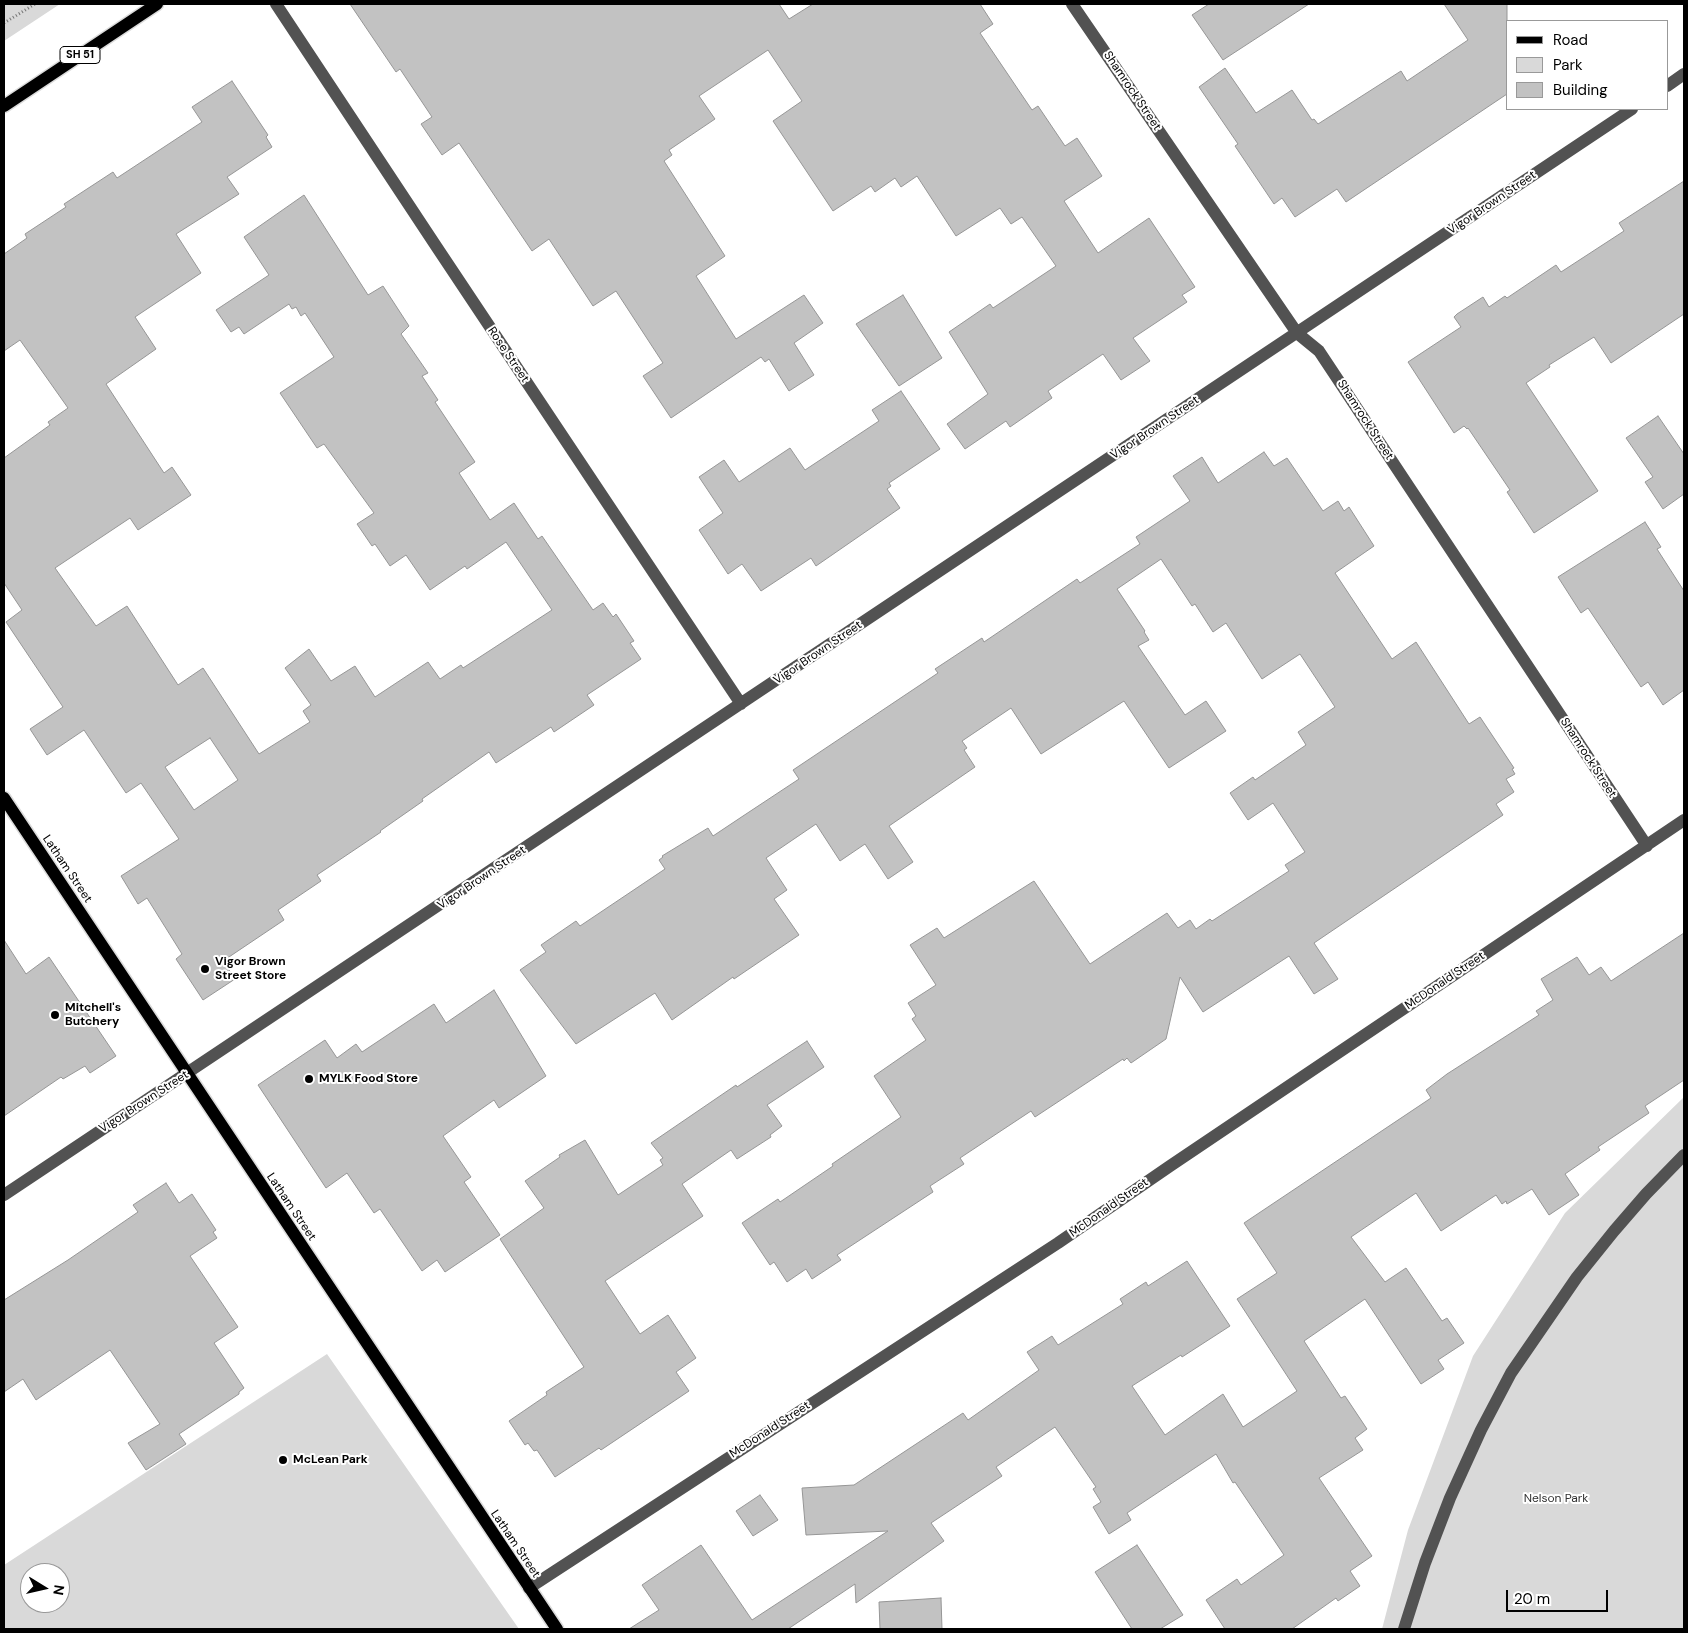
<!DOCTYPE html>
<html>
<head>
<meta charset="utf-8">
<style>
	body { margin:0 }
	#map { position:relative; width:1688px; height:1633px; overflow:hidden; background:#fff; font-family:"DM Sans",sans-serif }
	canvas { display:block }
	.frame { position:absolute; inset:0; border:5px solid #000; pointer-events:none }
	.legend { position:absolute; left:1506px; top:20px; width:162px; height:90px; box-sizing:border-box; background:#fff; border:1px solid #999; margin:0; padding:6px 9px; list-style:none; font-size:15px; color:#000 }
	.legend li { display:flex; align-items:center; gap:10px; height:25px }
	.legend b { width:25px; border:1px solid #999 }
	.north { position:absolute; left:20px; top:1563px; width:50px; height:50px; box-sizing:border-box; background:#fff; border:1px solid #999; border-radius:50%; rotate:99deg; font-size:14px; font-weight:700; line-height:20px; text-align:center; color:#000 }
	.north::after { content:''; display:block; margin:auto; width:18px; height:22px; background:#000; clip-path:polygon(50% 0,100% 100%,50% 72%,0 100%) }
	.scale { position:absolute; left:1506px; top:1590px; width:102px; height:22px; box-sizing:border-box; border:2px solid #000; border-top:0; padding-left:6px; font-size:15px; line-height:18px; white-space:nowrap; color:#000; -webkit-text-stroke:4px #fff; paint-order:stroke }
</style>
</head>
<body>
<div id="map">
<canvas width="1688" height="1633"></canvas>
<div class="frame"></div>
<ul class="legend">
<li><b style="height:6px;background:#000"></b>Road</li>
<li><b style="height:14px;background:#d9d9d9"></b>Park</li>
<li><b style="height:14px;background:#c2c2c2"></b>Building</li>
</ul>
<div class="north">N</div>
<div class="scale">20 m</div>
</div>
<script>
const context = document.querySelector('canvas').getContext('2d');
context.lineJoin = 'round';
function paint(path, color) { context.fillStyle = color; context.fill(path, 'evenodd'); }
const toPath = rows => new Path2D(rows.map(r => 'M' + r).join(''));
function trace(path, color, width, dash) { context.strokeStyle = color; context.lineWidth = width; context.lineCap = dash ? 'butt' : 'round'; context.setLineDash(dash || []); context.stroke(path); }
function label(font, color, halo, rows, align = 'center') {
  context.font = font + ' "DM Sans",sans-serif'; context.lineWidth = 4; context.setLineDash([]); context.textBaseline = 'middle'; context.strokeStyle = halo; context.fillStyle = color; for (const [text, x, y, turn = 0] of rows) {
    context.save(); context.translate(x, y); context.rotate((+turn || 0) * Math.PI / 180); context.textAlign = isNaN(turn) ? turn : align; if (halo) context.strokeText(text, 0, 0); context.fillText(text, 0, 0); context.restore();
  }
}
paint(toPath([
	[4,4,60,4,4,41],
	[1684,1097,1684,1629,1382,1629,1408,1530,1473,1356,1565,1213],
	[327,1354,519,1629,4,1629,4,1565],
	[30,1573,60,1573,60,1603,30,1603]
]), '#d9d9d9');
const building = toPath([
	[350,4,779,4,789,19,813,4,980,4,993,24,980,33,1032,110,1038,106,1065,146,1077,138,1102,176,1064,201,1098,253,1149,218,1195,287,1182,295,1187,302,1133,338,1150,361,1121,380,1103,354,1048,391,1052,398,1010,427,1006,421,965,449,947,424,988,394,949,332,990,304,993,308,1056,266,1022,217,1011,224,1000,208,956,236,917,176,901,187,895,178,875,192,871,186,833,211,773,121,802,101,768,50,699,96,715,119,669,150,672,155,664,161,725,256,696,276,736,339,804,295,823,323,794,343,814,375,789,391,769,359,765,362,761,357,671,418,643,376,663,363,616,291,593,306,549,239,532,251,459,143,442,155,421,124,432,117,400,69,396,72,350,4],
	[1209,4,1309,4,1223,60,1192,15,1209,4],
	[1444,4,1507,4,1507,94,1346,202,1337,189,1295,217,1282,198,1274,204,1235,146,1238,144,1199,87,1225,68,1256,113,1292,90,1312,120,1314,119,1318,124,1401,71,1407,81,1468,40,1444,4],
	[232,81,268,135,266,137,272,147,227,177,239,194,176,234,201,273,135,317,156,349,106,384,164,473,172,467,191,495,138,530,130,518,55,568,96,626,127,606,178,685,203,668,259,754,310,722,303,711,311,705,285,668,309,649,331,681,355,666,375,697,428,662,440,679,461,665,463,668,552,610,506,542,467,569,465,566,430,590,406,555,390,566,375,544,372,546,357,524,374,513,324,444,317,448,280,393,334,357,305,313,301,316,296,307,292,309,289,304,244,334,239,327,231,332,216,310,269,275,244,237,304,195,368,295,383,286,409,326,401,334,428,373,422,376,438,400,435,402,475,462,459,473,490,520,514,503,538,539,542,536,593,610,603,603,613,617,616,614,634,641,630,643,641,659,587,695,594,705,554,732,551,727,496,763,489,752,422,799,423,801,380,831,381,832,317,875,321,881,278,910,284,920,223,961,235,979,203,1000,176,959,182,954,147,898,138,904,121,876,179,839,141,783,126,793,84,730,47,755,30,729,63,707,6,622,22,610,4,583,4,458,50,425,48,422,68,408,20,340,4,351,4,254,27,238,25,234,66,207,64,204,113,172,117,178,202,122,192,107,232,81],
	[210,738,238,780,194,810,165,767,210,738],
	[1684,181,1684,314,1611,363,1594,337,1549,365,1550,367,1526,383,1598,491,1534,533,1507,492,1510,490,1468,428,1467,429,1464,426,1454,433,1408,362,1461,327,1454,317,1457,314,1483,297,1489,307,1505,296,1507,298,1556,265,1561,272,1624,231,1619,223,1684,181],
	[903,295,942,358,899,386,856,324,903,295],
	[901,391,940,449,889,483,891,486,887,489,900,508,816,566,811,558,761,591,742,564,728,574,699,530,723,513,699,477,724,460,739,482,790,448,805,470,879,421,872,410,901,391],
	[1658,416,1684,454,1684,494,1663,509,1645,482,1653,477,1626,438,1658,416],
	[1264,452,1274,466,1287,458,1323,511,1338,501,1344,511,1349,507,1374,546,1335,573,1392,659,1416,642,1469,724,1480,717,1514,768,1512,769,1515,774,1506,779,1514,792,1496,804,1503,815,1314,943,1338,979,1314,994,1289,956,1203,1012,1180,977,1166,1039,1131,1063,1127,1058,1124,1061,1123,1059,1035,1117,1031,1111,960,1158,964,1164,930,1186,933,1192,837,1255,841,1260,812,1279,806,1269,787,1282,774,1262,770,1265,742,1223,778,1199,780,1202,833,1166,832,1164,901,1117,874,1076,926,1040,912,1019,916,1016,908,1003,936,985,910,945,937,928,944,938,1034,881,1090,964,1167,913,1178,928,1190,920,1196,929,1210,919,1212,921,1289,871,1285,865,1305,852,1273,803,1248,820,1230,793,1253,777,1255,780,1306,745,1298,732,1335,707,1300,654,1262,679,1226,623,1213,632,1195,604,1192,606,1161,559,1117,589,1145,631,1144,632,1149,640,1138,646,1185,715,1206,701,1226,731,1169,768,1124,701,1041,754,1011,708,962,741,967,748,964,750,975,767,889,826,913,862,888,879,865,844,840,861,816,824,766,858,787,890,774,899,799,935,734,979,733,977,672,1020,655,993,576,1044,520,970,546,952,541,945,576,921,580,926,665,869,659,860,663,857,662,856,708,828,713,836,743,816,799,779,793,770,938,673,935,669,982,638,984,642,1077,579,1080,583,1140,544,1136,537,1190,501,1173,476,1202,457,1218,483,1264,452],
	[1645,522,1661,547,1657,549,1684,591,1684,690,1663,705,1648,682,1641,687,1588,608,1581,613,1558,577,1645,522],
	[1684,933,1684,1080,1645,1106,1649,1113,1598,1147,1600,1150,1565,1174,1579,1195,1549,1215,1532,1189,1507,1204,1506,1201,1502,1204,1496,1195,1441,1231,1416,1193,1351,1237,1385,1282,1406,1268,1442,1321,1447,1318,1464,1343,1438,1360,1444,1369,1421,1384,1365,1299,1304,1341,1341,1398,1345,1396,1367,1429,1355,1438,1363,1450,1319,1478,1372,1556,1350,1571,1360,1586,1338,1601,1336,1598,1292,1629,1225,1629,1206,1600,1237,1579,1241,1585,1284,1555,1235,1482,1233,1483,1216,1454,1127,1513,1131,1520,1109,1534,1093,1507,1101,1502,1093,1489,1096,1487,1055,1427,996,1467,1002,1476,931,1523,944,1541,856,1603,855,1584,788,1629,629,1629,659,1610,642,1585,701,1545,752,1620,888,1531,806,1535,802,1488,854,1485,963,1413,968,1420,1039,1370,1027,1352,1052,1336,1058,1345,1123,1304,1120,1299,1146,1282,1148,1286,1187,1261,1230,1326,1182,1357,1181,1355,1132,1386,1165,1435,1223,1394,1243,1427,1297,1391,1237,1299,1277,1273,1244,1223,1431,1098,1426,1090,1447,1074,1539,1015,1536,1011,1553,1000,1541,979,1577,957,1589,975,1601,967,1611,981,1684,933],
	[4,940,26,974,49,957,116,1056,90,1073,85,1066,63,1079,61,1077,4,1116,4,940],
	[494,990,546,1076,499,1108,494,1100,443,1136,471,1177,464,1182,500,1235,445,1272,437,1260,422,1271,380,1209,374,1213,347,1173,326,1188,258,1085,325,1040,337,1058,356,1044,362,1052,434,1004,446,1023,494,990],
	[807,1041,824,1067,767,1105,782,1126,770,1135,771,1137,737,1159,731,1150,682,1184,703,1216,605,1281,640,1334,668,1315,696,1358,676,1372,689,1391,601,1450,599,1448,555,1477,537,1450,534,1451,528,1443,525,1445,509,1421,547,1395,546,1392,584,1367,500,1239,544,1208,525,1181,560,1157,559,1155,585,1140,618,1195,663,1165,660,1160,663,1158,651,1143,736,1085,737,1087,807,1041],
	[166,1183,179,1203,192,1194,216,1230,213,1232,217,1238,190,1256,238,1327,214,1343,244,1388,239,1392,239,1394,179,1434,186,1444,146,1470,128,1443,160,1424,110,1350,36,1400,23,1379,4,1392,4,1300,68,1260,138,1212,133,1205,166,1183],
	[760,1495,778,1520,753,1536,736,1511,760,1495],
	[1137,1545,1183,1615,1160,1629,1132,1629,1095,1572,1137,1545],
	[941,1598,942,1629,880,1629,879,1602,941,1598]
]);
paint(building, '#c2c2c2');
trace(building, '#969696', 1);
const major = toPath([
	[4,106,157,4],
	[4,798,557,1629]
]);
trace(major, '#dbdbdb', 15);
trace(toPath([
	[4,23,35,4]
]), '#747474', 3, [1, 2.5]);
trace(toPath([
	[276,4,436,246,741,704],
	[1072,4,1297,333,1319,351,1647,846],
	[1667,86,1684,74],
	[4,1195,1632,109],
	[529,1588,1058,1243,1170,1166,1684,820],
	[1404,1629,1425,1563,1450,1498,1481,1430,1511,1373,1577,1277,1614,1231,1646,1194,1684,1155]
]), '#525252', 12);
trace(major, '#000', 12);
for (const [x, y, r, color] of [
	[205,969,5,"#000"],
	[55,1015,5,"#000"],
	[309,1079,5,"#000"],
	[283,1460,5,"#000"]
]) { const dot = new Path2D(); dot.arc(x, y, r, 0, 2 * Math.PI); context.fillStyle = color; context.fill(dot); trace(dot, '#fff', 2); }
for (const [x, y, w] of [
	[80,55,40]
]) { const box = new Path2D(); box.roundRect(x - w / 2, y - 8.5, w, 17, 4); context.fillStyle = '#fff'; context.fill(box); trace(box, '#000', 1); }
label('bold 11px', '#000', null, [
	["SH 51",80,55]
]);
label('12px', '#000', '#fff', [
	["Shamrock Street",1132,91,56],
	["Vigor Brown Street",1492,203,-34],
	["Rose Street",508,355,56],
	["Shamrock Street",1365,420,57],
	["Vigor Brown Street",1155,428,-34],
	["Vigor Brown Street",818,653,-34],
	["Shamrock Street",1588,758,57],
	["Latham Street",67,869,56],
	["Vigor Brown Street",482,878,-34],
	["McDonald Street",1445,981,-34],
	["Vigor Brown Street",144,1102,-33],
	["Latham Street",291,1207,56],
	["McDonald Street",1109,1208,-35],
	["McDonald Street",770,1430,-33],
	["Latham Street",515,1544,56]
]);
label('bold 12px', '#000', '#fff', [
	["Vigor Brown",215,962],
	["Street Store",215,976],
	["Mitchell's",65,1008],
	["Butchery",65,1022],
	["MYLK Food Store",319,1079],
	["McLean Park",293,1460]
], 'left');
label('12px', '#303030', '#fff', [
	["Nelson Park",1556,1499]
]);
</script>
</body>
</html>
